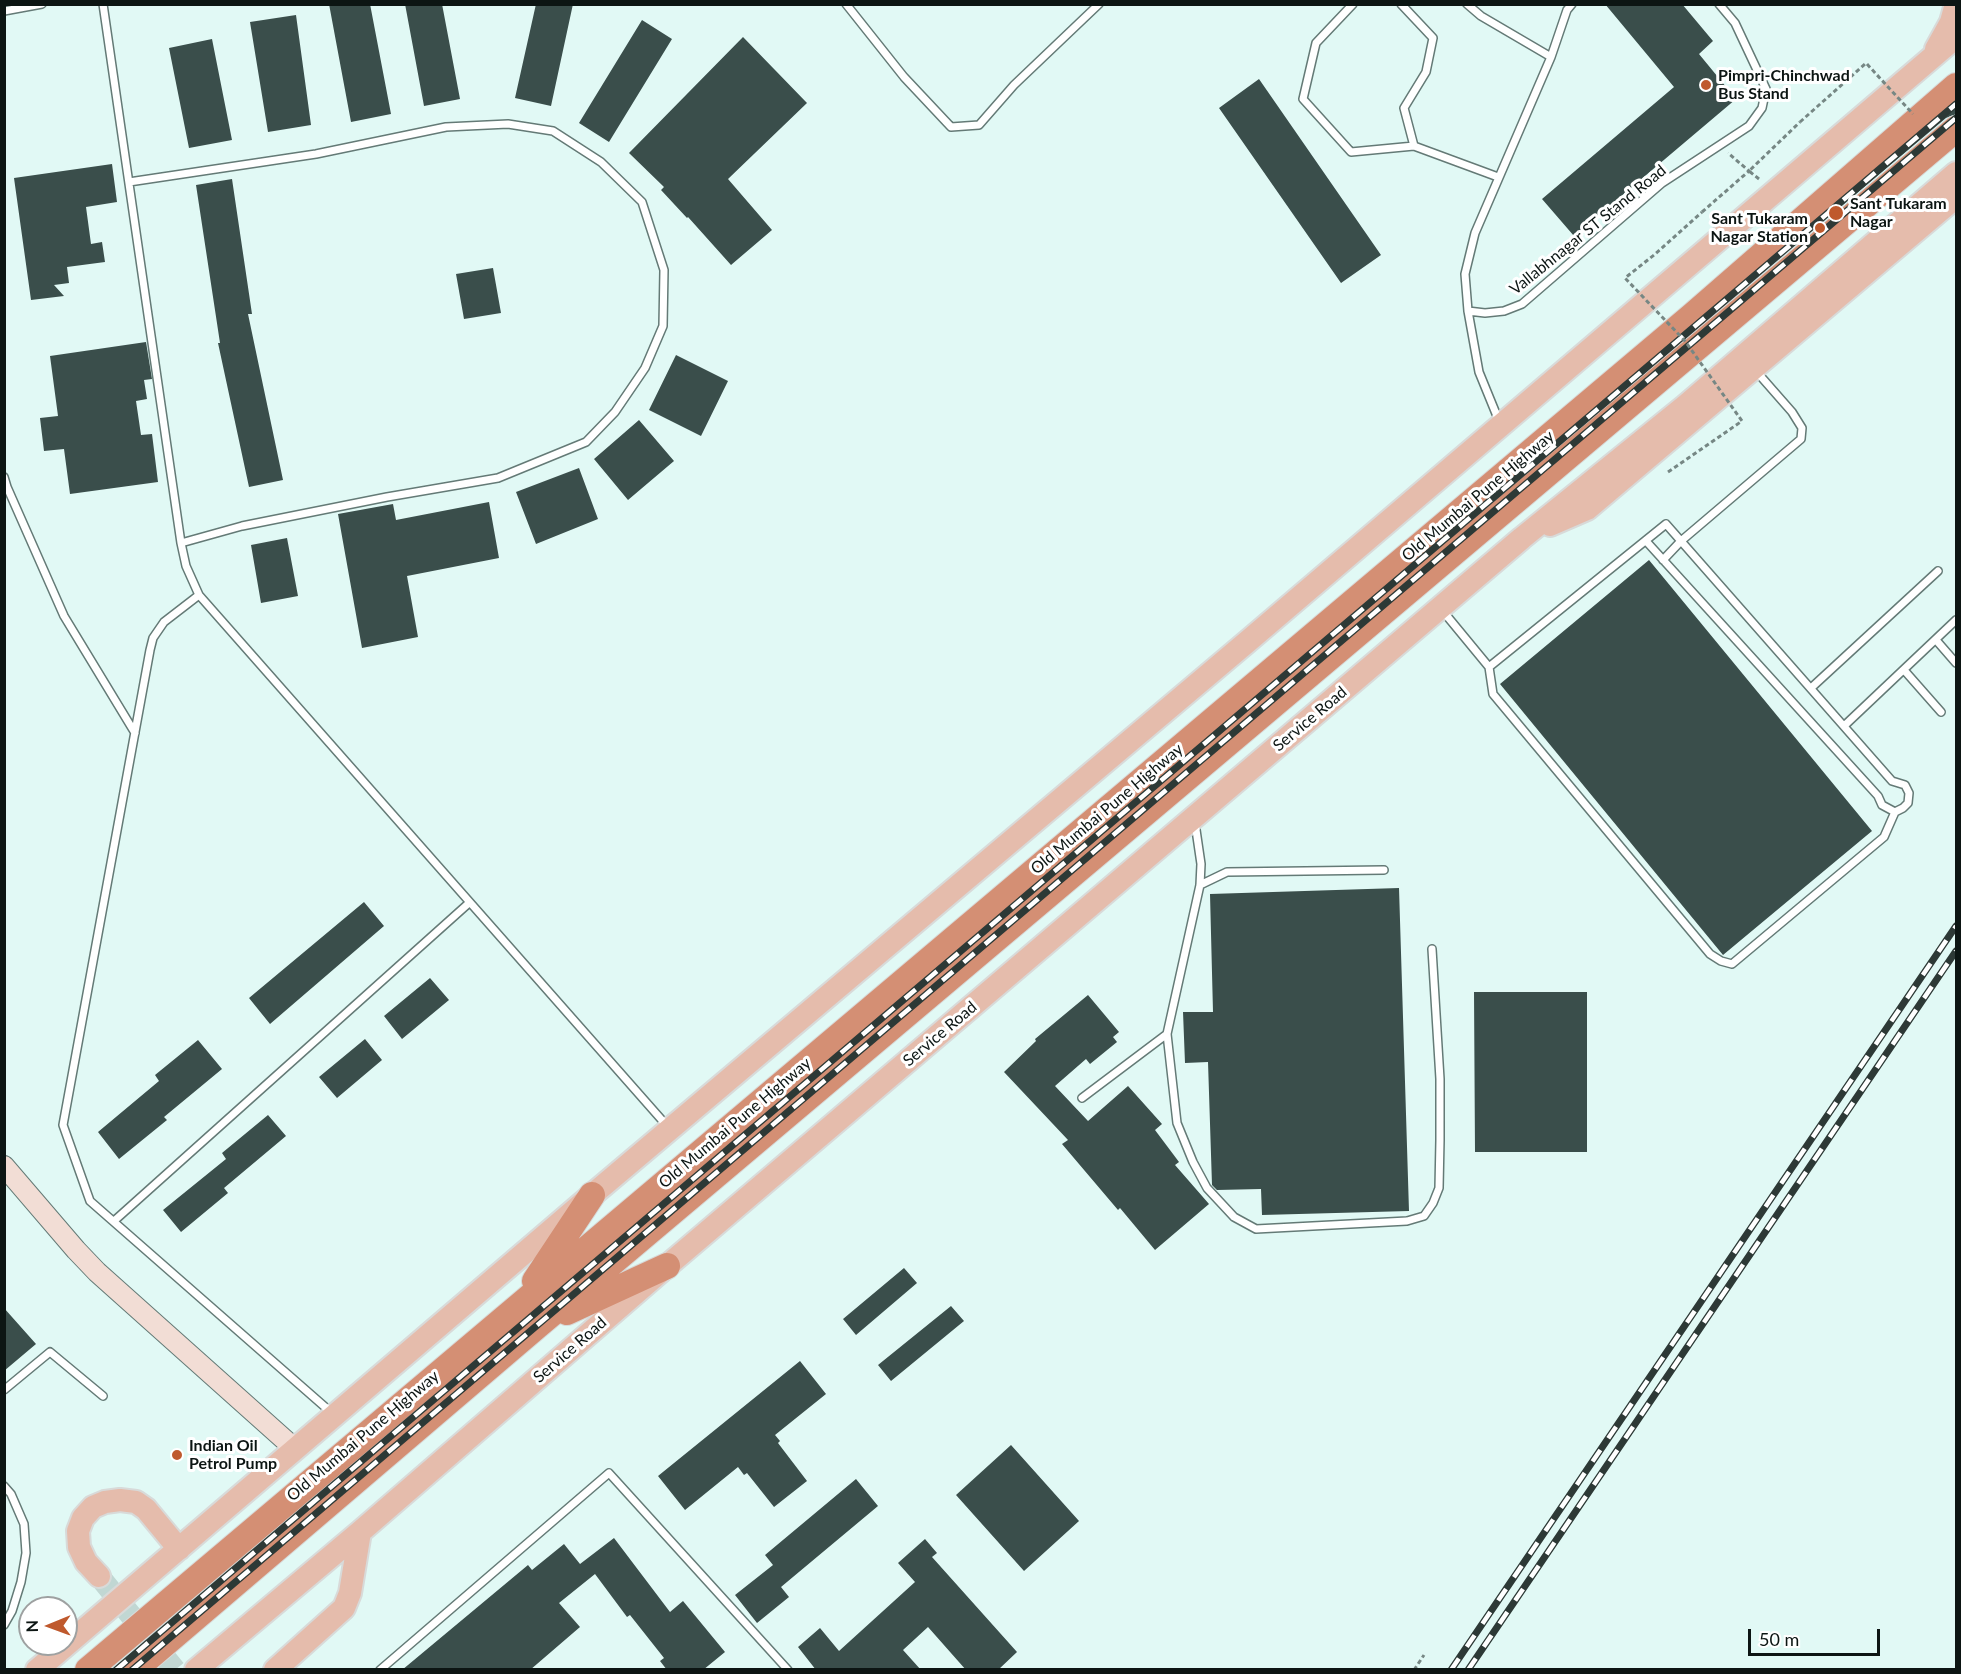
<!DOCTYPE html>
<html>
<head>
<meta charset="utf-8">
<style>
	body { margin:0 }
	#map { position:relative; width:1961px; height:1674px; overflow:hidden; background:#e1f9f5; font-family:Lato,sans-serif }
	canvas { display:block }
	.frame { position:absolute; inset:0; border:6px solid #0c1513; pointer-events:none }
	.north { position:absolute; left:18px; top:1596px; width:60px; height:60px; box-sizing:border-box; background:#fff; border:2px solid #9ea1a1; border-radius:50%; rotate:269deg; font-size:16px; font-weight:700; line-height:24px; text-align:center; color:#0c1513 }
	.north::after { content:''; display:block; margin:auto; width:21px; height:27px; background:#bf592d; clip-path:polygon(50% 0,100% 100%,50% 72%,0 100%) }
	.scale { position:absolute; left:1748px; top:1629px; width:132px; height:27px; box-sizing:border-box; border:3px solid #0c1513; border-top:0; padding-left:8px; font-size:18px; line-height:21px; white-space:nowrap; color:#0c1513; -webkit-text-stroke:4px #fff; paint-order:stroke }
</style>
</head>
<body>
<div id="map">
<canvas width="1961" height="1674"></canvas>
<div class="frame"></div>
<div class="north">N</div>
<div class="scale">50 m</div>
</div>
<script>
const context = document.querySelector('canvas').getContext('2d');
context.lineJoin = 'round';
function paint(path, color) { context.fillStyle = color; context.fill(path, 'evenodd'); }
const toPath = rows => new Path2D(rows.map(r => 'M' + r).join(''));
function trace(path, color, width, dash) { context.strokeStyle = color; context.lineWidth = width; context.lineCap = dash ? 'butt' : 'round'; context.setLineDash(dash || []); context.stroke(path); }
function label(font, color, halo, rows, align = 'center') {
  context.font = font + ' Lato,sans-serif'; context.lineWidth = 6; context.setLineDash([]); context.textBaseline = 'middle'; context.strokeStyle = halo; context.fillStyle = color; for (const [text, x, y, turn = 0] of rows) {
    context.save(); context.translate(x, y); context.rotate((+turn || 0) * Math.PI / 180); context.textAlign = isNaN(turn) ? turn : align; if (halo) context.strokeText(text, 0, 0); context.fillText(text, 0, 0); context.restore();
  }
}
paint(toPath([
	[329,4,370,4,391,114,351,122],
	[405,4,442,4,460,99,424,106],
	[536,4,573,4,551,106,515,98],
	[1605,4,1682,4,1713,41,1699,54,1736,99,1574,236,1542,199,1674,87],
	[296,15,311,125,268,132,250,22],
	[642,20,672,39,609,142,579,123],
	[743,37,807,103,728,179,772,230,731,265,688,217,687,218,661,190,664,187,629,153],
	[212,39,232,140,189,148,169,48],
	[1259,79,1381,255,1341,283,1219,108],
	[1956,105,1956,114,1946,118,1831,215],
	[112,164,117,202,86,207,91,244,102,242,105,262,67,267,69,283,54,285,64,296,31,300,14,178],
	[232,179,252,314,248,314,283,480,249,487,218,343,220,343,196,185],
	[493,268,501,313,464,319,456,274],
	[146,342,152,379,144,380,147,399,136,401,141,435,152,434,158,482,70,494,64,449,44,451,40,418,58,416,50,356],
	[676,355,728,381,701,436,649,410],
	[639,420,674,461,628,500,594,459],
	[579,468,598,519,536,544,516,492],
	[489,502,499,558,407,576,418,637,362,648,338,514,393,504,396,520],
	[287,538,298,596,261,603,251,545],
	[1649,560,1872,831,1723,955,1500,684],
	[1399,888,1409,1211,1262,1215,1261,1189,1217,1190,1212,1185,1208,1062,1185,1063,1183,1012,1213,1012,1210,894],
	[364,902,384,926,270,1024,249,998],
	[430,978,449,1000,402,1039,384,1016],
	[1474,992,1587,992,1587,1152,1475,1152],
	[1088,995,1119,1032,1113,1037,1117,1042,1090,1064,1086,1059,1055,1086,1088,1121,1128,1086,1162,1124,1155,1130,1179,1162,1175,1165,1209,1204,1155,1250,1120,1208,1118,1210,1062,1144,1068,1140,1004,1072,1036,1041,1035,1039],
	[365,1039,382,1060,337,1098,319,1077],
	[198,1040,222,1069,164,1117,167,1120,119,1159,98,1132,159,1081,155,1075],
	[268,1115,286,1136,224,1188,228,1193,181,1232,163,1210,226,1159,222,1153],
	[904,1268,917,1283,856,1335,843,1319],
	[951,1306,964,1321,891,1381,878,1365],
	[4,1308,36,1344,4,1371],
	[800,1361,826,1394,775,1435,780,1441,778,1443,807,1481,774,1507,747,1473,744,1475,738,1467,685,1510,658,1476],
	[1011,1445,1079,1521,1024,1571,956,1495],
	[856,1479,878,1506,781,1587,789,1597,757,1623,735,1595,773,1565,765,1555],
	[614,1538,670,1612,683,1601,725,1652,703,1670,667,1670,660,1661,664,1658,630,1615,627,1617,595,1574,559,1603,580,1627,530,1670,402,1670,528,1565,532,1570,564,1544,580,1564],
	[925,1539,937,1553,932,1557,1017,1652,998,1670,966,1670,928,1627,903,1650,921,1670,816,1670,798,1647,820,1628,839,1651,915,1582,898,1563]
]), '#3a4e4b');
trace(toPath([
	[99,1576,175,1670]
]), '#c1d7d3', 22, [22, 11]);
const lane = toPath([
	[103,4,181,543,186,566,199,595],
	[846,4,904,77,951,127,979,125,1014,85,1099,4],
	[1353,4,1316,43,1303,99,1351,152,1414,146,1498,177],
	[1401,4,1433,38,1426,72,1404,108,1414,146],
	[1467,4,1481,16,1551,57,1475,233,1465,274,1468,311,1479,372,1499,421],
	[4,11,42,4],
	[1551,57,1567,10,1572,4],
	[129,182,316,154,446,127,508,124,553,131,601,162,642,202,664,270,663,326,645,368,615,412,586,442,498,478,387,497,242,526,181,543],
	[1468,311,1485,313,1504,311,1522,304,1662,183,1749,126,1762,108,1766,89,1735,23,1719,4],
	[4,477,7,487,64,616,135,733],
	[1663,560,1681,541,1801,439,1802,428,1792,412,1756,371],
	[1442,610,1489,667,1493,694,1710,954,1721,961,1732,964,1884,837,1895,812],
	[1936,640,1956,663],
	[1489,667,1666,524,1892,781,1905,785,1909,793,1908,803,1903,808,1895,812,1882,805,1878,796,1646,541],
	[1904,670,1941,712],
	[1811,688,1938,571],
	[1844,726,1956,620],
	[1195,823,1201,864,1200,885,1167,1034,1177,1123,1193,1162,1207,1188,1234,1217,1256,1229,1407,1221,1424,1216,1433,1203,1439,1188,1440,1140,1440,1079,1432,949],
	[1200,885,1227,872,1384,870],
	[1082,1098,1167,1034],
	[114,1221,469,903],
	[4,1390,50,1352,103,1396],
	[333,1414,90,1201,63,1125,150,650,153,638,164,622,199,595,668,1127],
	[4,1486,11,1494,24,1524,26,1553,21,1582,12,1611,4,1625],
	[380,1670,609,1473,788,1670]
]);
const secondary = toPath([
	[4,1166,76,1250,97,1272,295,1449]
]);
const primary = toPath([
	[1936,49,1951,22,1956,4],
	[1550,525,1587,509,1956,197],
	[99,1576,86,1562,79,1547,78,1531,83,1518,93,1507,105,1502,120,1500,136,1502,146,1509,179,1549],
	[37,1670,592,1195,1247,642,1956,37],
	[196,1670,360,1532,667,1266,1522,538,1685,406,1956,173],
	[275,1670,344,1608,350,1593,360,1532]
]);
const highway = toPath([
	[535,1281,592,1195],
	[567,1312,667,1266],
	[88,1670,1692,316,1956,86],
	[134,1670,538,1325,1956,129]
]);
trace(lane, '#647a76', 10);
trace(secondary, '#647a76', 22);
trace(primary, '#d8dad9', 26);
trace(highway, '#d8dad9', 28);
trace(toPath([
	[1759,179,1749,171,1800,122],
	[1702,212,1749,171,1728,153],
	[1414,1670,1424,1655]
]), '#768784', 3, [4.5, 3]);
trace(lane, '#fff', 7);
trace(secondary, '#f2ddd5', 20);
trace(primary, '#e5bcac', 22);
trace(highway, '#d48f74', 26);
const rail = toPath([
	[116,1670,1956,104],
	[132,1670,1956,118],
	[1451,1670,1956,926],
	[1468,1670,1956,951]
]);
trace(rail, '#2d3936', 7);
trace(rail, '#fff', 4.5, [14]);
trace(toPath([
	[1800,122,1866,63,1913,114],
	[1668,472,1742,421,1685,341,1625,278,1654,255,1702,212]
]), '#768784', 3, [4.5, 3]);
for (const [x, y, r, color] of [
	[1706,85,6,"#bf592d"],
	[1836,213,8,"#bf592d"],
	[1820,228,6,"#bf592d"],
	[177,1455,6,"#bf592d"]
]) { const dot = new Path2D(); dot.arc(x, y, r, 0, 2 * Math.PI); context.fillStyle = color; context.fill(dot); trace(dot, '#fff', 2); }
label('bold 16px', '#0c1513', '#fff', [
	["Pimpri-Chinchwad",1718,76],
	["Bus Stand",1718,94],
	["Sant Tukaram",1850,204],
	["Nagar",1850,222],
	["Sant Tukaram",1808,219,"right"],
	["Nagar Station",1808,237,"right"],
	["Indian Oil",189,1446],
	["Petrol Pump",189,1464]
], 'left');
label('16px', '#0c1513', '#fff', [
	["Vallabhnagar ST Stand Road",1588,230,-39],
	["Old Mumbai Pune Highway",1478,496,-40],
	["Service Road",1310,719,-40],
	["Old Mumbai Pune Highway",1107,809,-40],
	["Service Road",940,1034,-40],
	["Old Mumbai Pune Highway",735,1123,-40],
	["Service Road",570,1350,-41],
	["Old Mumbai Pune Highway",363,1436,-40]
]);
</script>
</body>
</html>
